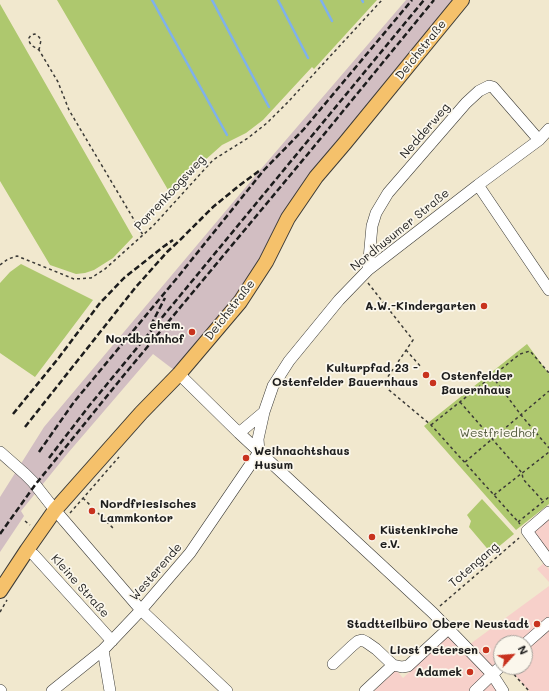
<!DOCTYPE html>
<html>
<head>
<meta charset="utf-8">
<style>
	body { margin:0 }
	#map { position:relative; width:549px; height:691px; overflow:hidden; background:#f1e8ce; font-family:Mali,sans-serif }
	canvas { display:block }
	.north { position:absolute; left:493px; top:635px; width:40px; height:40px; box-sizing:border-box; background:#fbf7ec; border:1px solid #a29f99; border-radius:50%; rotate:64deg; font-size:11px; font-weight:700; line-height:16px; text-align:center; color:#1c1c1c }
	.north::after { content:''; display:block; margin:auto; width:14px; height:18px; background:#c8321e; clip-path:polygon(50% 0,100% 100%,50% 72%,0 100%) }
</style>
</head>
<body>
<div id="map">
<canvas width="549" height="691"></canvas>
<div class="north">N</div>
</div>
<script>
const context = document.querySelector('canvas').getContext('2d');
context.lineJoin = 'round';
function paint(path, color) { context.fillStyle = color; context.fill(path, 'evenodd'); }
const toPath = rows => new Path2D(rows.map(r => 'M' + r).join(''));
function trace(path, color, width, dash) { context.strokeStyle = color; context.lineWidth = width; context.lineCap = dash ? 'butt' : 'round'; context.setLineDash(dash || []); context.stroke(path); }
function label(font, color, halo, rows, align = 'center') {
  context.font = font + ' Mali,sans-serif'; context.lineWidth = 3.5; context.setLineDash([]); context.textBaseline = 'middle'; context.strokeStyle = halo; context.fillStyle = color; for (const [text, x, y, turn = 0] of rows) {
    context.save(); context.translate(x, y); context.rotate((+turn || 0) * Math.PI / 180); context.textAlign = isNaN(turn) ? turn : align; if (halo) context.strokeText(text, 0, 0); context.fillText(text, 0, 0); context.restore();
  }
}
paint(toPath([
	[549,514,549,559,529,531],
	[544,563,549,569,549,582,537,569],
	[549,586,549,621,523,643,501,643,501,661,486,674,498,691,374,691,396,670,403,678,449,635,466,647],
	[549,627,549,691,529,691,508,667,525,667,525,648]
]), '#f7d0ca');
paint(toPath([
	[406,0,456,0,312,174,236,299,174,370,153,354,68,453,21,511,24,516,0,552,0,497,44,427,261,169]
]), '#d2bec2');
paint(toPath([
	[57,0,377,0,314,69,312,67,263,120,246,133,222,145,204,161,171,195],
	[0,4,133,237,113,258,94,270,85,273,76,274,50,265,0,181],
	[21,264,93,300,35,377,0,353,0,283,10,272],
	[527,344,549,374,549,504,516,530,424,426],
	[482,499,514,534,491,553,469,527,471,521,467,515]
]), '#aec86e');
trace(toPath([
	[152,0,227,135],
	[212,0,269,107],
	[278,0,308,58],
	[321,0,332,21],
	[362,0,363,2]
]), '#7fb1eb', 2.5);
const minor = toPath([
	[478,185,549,290],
	[368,270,372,226,376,213,388,193,466,103,479,91,489,86,493,87,539,140],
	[179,374,239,433,433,613,492,674,503,691],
	[239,433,264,412,273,386,289,361,339,300,368,270,478,185,539,140,549,129],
	[0,452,25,474,33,482,55,510,141,610,227,691],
	[259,452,258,439,264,412],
	[549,512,527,531,549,561],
	[27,550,34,555,112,641],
	[525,644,549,623],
	[103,650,110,691],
	[333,664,352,646,358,641,362,640,366,642,376,649,393,665],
	[0,690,1,691],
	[52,691,103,650,141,610,190,553,259,452],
	[365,691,393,665,402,667,408,666,448,629],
	[475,691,501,666]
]);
const major = toPath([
	[0,591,27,550,55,510,141,413,179,374,240,302,266,262,288,218,316,177,345,143,462,0]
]);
trace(minor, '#3c3b37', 12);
trace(major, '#3c3b37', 16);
trace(toPath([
	[39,50,41,40,39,37,35,34,31,35,29,38,29,41,31,45,39,50,58,82,69,110,143,235],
	[0,265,8,259,17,256,74,279,91,278,105,269,153,226,213,160,248,138,267,123,288,102,382,0],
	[368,283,413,340,385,381,389,390,431,425,520,524],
	[406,350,422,368],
	[492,376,521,415,549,448],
	[460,402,522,473,523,479,543,501],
	[431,425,520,354,530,351,549,373],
	[465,462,549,391],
	[494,495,549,452],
	[83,498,90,505],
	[70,513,119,457],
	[98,513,113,528],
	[25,521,30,525],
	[518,522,549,497],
	[440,606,519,538],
	[0,612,7,600],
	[510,670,529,691]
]), '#3c3b37', 1.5, [3, 3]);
trace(minor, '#fff', 11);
trace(major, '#f5c16b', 14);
trace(toPath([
	[151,325,165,298],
	[13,414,57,360,100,303,124,278,163,247,173,240],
	[25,427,135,288,167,252,179,241,213,207,240,185,259,171],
	[39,452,74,402,177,278,264,170,304,129,412,0],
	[49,458,89,406,424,0],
	[0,534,35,485,124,375,312,149,434,0]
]), '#1c1c1c', 2.5, [6, 3]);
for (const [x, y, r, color] of [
	[484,306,4,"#c8321e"],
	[192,332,4,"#c8321e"],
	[426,375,4,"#c8321e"],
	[433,383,4,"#c8321e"],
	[246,458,4,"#c8321e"],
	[92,511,4,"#c8321e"],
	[372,537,4,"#c8321e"],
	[537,624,4,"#c8321e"],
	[486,650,4,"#c8321e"],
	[470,672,4,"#c8321e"]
]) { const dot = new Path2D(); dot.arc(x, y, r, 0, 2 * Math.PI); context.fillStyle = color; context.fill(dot); trace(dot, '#fbf7ec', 1.5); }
label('12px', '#1c1c1c', '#fbf7ec', [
	["Deichstraße",421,50,-51],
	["Nedderweg",425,131,-49],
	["Porrenkoogsweg",170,193,-47],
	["Nordhusumer Straße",400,230,-39],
	["Deichstraße",230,310,-52],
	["Totengang",474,565,-41],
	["Westerende",156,572,-49],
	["Kleine Straße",80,586,48]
]);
label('bold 12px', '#1c1c1c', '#fbf7ec', [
	["A.W.-Kindergarten",476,306],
	["ehem.",184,325],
	["Nordbahnhof",184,339],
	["Kulturpfad 23 -",418,368],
	["Ostenfelder Bauernhaus",418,382],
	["Ostenfelder",441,376,"left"],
	["Bauernhaus",441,390,"left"],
	["Weihnachtshaus",254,451,"left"],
	["Husum",254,465,"left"],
	["Nordfriesisches",100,504,"left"],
	["Lammkontor",100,518,"left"],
	["Küstenkirche",380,530,"left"],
	["e.V.",380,544,"left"],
	["Stadtteilbüro Obere Neustadt",529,624],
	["Liost Petersen",478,650],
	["Adamek",462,672]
], 'right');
label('12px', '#4f5839', '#fbf7ec', [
	["Westfriedhof",498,433]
]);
</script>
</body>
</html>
